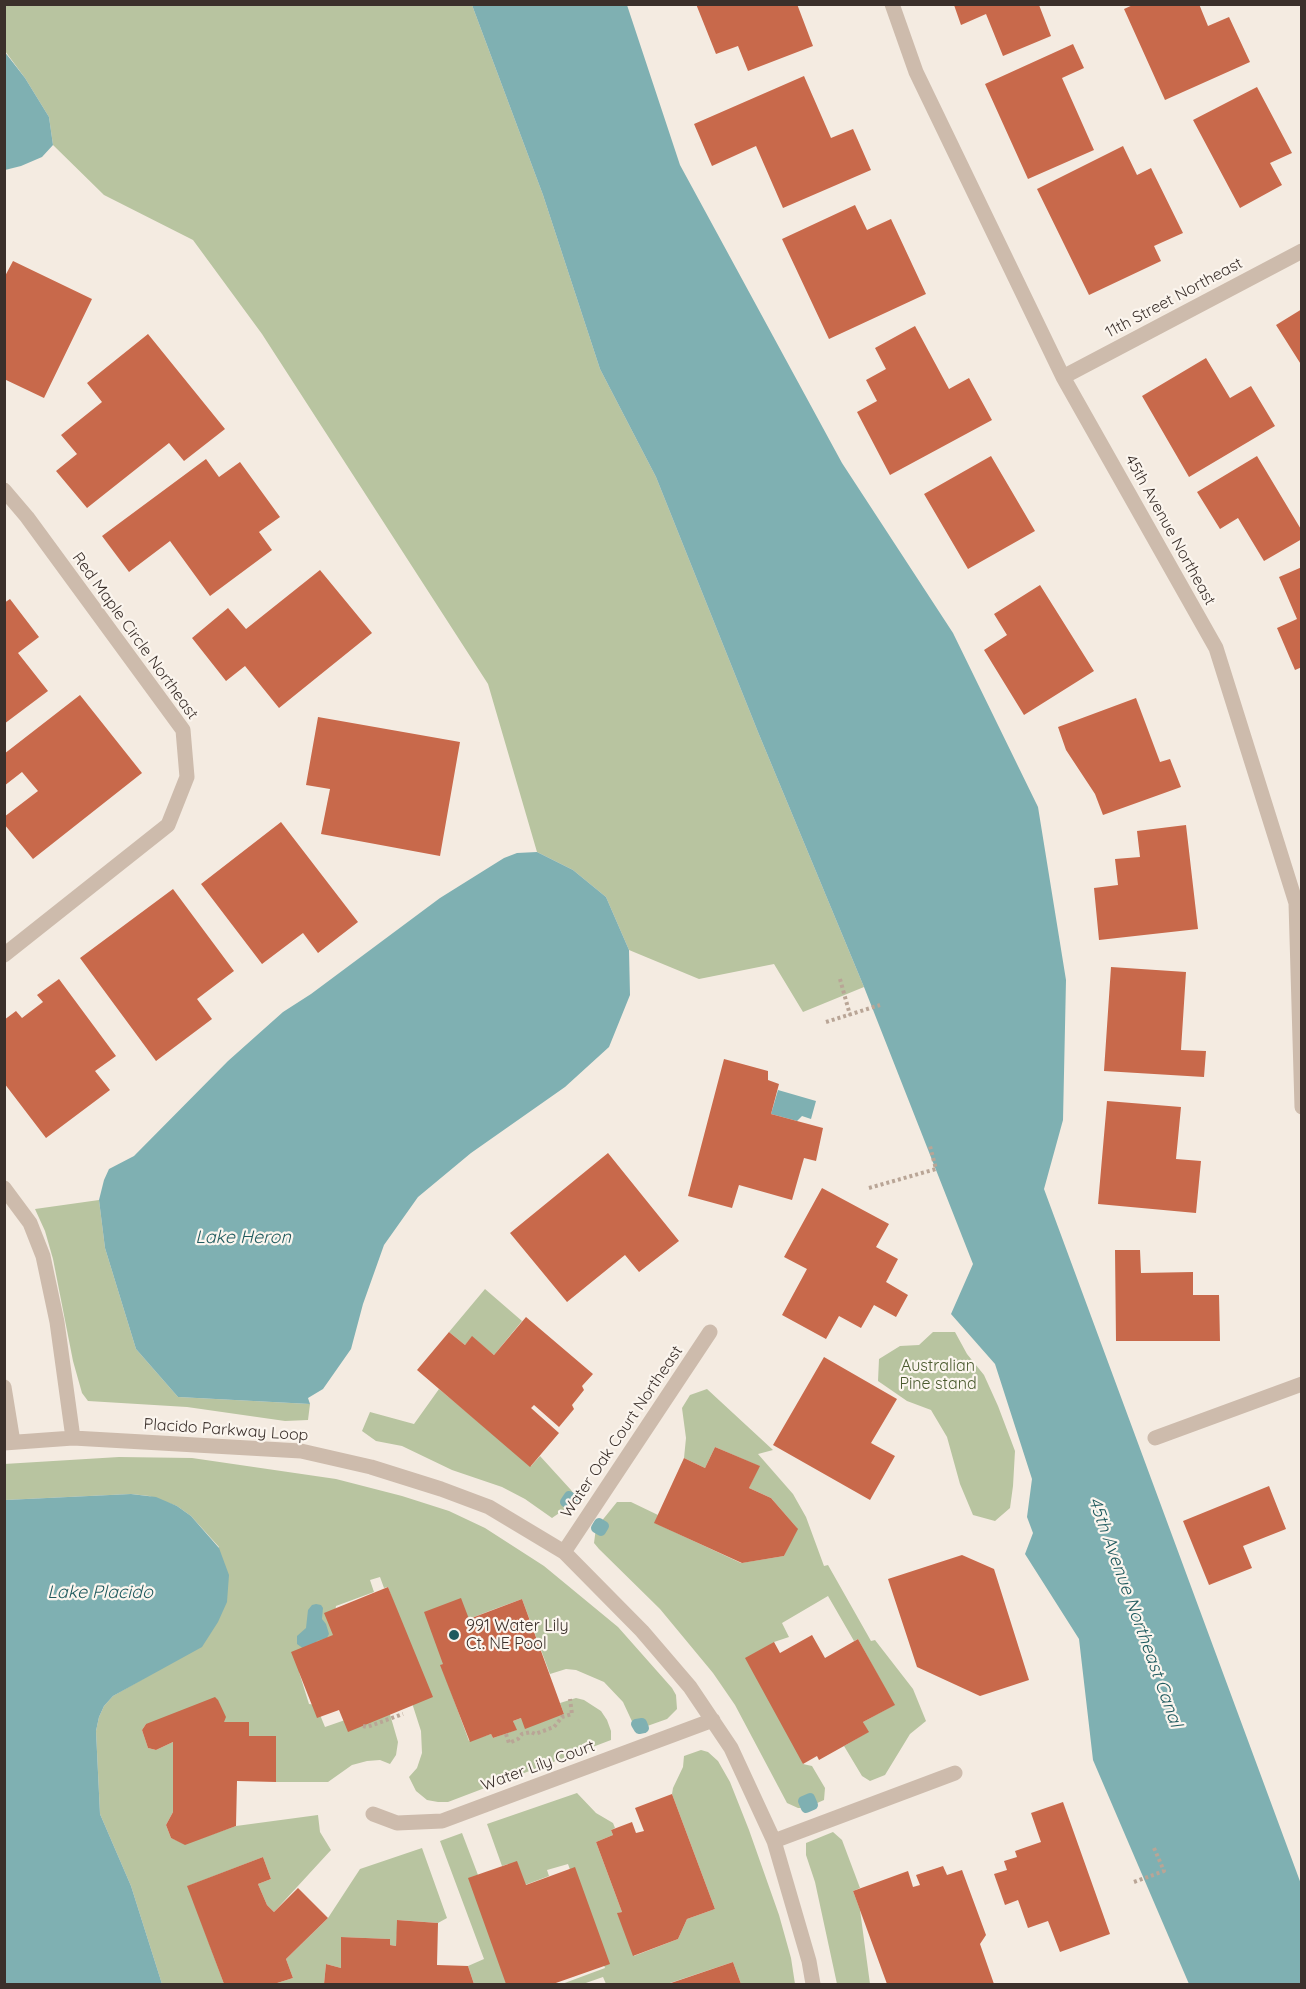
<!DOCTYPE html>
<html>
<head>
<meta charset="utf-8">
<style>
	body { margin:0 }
	#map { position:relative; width:1306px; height:1989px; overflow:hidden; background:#f4ebe1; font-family:Quicksand,sans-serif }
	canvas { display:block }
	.frame { position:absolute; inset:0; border:6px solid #3b302b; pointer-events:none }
</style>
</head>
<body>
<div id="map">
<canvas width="1306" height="1989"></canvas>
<div class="frame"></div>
</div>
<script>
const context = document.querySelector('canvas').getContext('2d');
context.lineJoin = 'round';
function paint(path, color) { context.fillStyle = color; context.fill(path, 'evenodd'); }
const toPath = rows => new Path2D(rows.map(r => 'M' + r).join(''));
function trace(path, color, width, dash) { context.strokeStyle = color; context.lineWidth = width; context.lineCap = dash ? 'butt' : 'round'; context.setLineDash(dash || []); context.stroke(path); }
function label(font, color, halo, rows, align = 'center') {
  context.font = font + ' Quicksand,sans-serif'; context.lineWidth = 4.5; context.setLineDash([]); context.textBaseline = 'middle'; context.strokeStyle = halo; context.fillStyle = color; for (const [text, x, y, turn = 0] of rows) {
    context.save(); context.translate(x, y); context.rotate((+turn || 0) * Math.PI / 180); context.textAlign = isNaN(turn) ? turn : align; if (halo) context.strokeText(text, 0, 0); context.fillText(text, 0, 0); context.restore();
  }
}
paint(toPath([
	[5,5,472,5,543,195,600,369,656,477,758,732,864,987,803,1012,774,964,699,979,629,950,606,897,573,870,537,852,488,684,262,334,193,240,104,195,53,145,49,117,25,78,5,51],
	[99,1200,105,1248,136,1349,178,1397,310,1404,308,1420,285,1421,187,1407,88,1401,82,1393,73,1361,53,1259,45,1231,35,1209],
	[485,1289,522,1321,494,1355,472,1337,465,1345,449,1332],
	[933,1332,955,1332,967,1354,984,1375,998,1406,1015,1451,1013,1486,1010,1508,995,1521,973,1515,960,1484,947,1437,931,1410,907,1401,878,1381,879,1359,900,1346,919,1345],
	[439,1389,531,1466,540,1456,571,1490,576,1497,571,1505,552,1518,525,1499,502,1487,452,1470,402,1446,376,1441,362,1431,370,1412,414,1424],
	[707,1389,773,1450,758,1454,793,1494,806,1517,824,1566,828,1565,871,1641,875,1640,913,1689,926,1721,910,1734,885,1775,870,1781,862,1776,844,1746,868,1732,863,1722,894,1705,858,1639,854,1641,828,1596,782,1623,789,1637,774,1642,803,1764,812,1766,825,1788,824,1800,806,1808,798,1808,787,1803,735,1705,713,1673,660,1609,599,1549,594,1543,596,1528,617,1502,631,1502,658,1515,655,1523,741,1563,784,1556,797,1528,771,1498,749,1488,759,1466,715,1447,705,1468,684,1458,686,1438,682,1408,690,1395],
	[119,1457,192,1458,336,1479,402,1496,449,1511,485,1528,544,1566,618,1627,672,1688,676,1695,677,1709,667,1719,636,1730,623,1702,604,1682,576,1670,566,1669,550,1674,522,1599,492,1610,469,1619,444,1664,441,1665,469,1741,491,1734,493,1738,516,1730,513,1721,521,1718,564,1714,560,1703,576,1698,584,1700,601,1711,607,1720,611,1731,611,1740,448,1802,438,1802,427,1800,416,1791,409,1777,417,1768,422,1753,421,1731,412,1703,416,1664,388,1587,384,1588,380,1577,370,1580,374,1592,336,1606,335,1612,347,1645,299,1672,309,1704,316,1705,325,1727,348,1719,389,1711,398,1742,396,1755,390,1764,380,1760,367,1761,352,1765,328,1782,276,1782,276,1736,249,1736,249,1722,146,1724,142,1730,148,1748,156,1750,173,1742,173,1812,166,1825,171,1838,185,1844,236,1826,318,1815,320,1832,331,1850,274,1912,267,1905,258,1884,271,1879,263,1857,188,1886,224,1984,162,1984,131,1886,100,1814,96,1731,99,1717,104,1706,113,1696,167,1665,219,1547,191,1516,177,1506,149,1496,131,1494,5,1500,4,1464],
	[701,1750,708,1752,718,1761,730,1782,749,1830,779,1915,791,1958,795,1984,741,1984,733,1962,667,1984,606,1984,603,1977,583,1984,562,1984,605,1968,568,1864,547,1870,549,1876,517,1888,508,1864,502,1866,487,1824,577,1793,596,1813,613,1823,615,1828,611,1830,613,1835,596,1842,622,1912,618,1913,634,1956,678,1939,687,1919,715,1909,672,1794,673,1788,683,1767,684,1756],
	[833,1832,842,1840,860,1888,853,1891,860,1910,870,1984,837,1984,815,1882,806,1855,806,1843],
	[462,1833,478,1875,480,1905,509,1984,474,1984,468,1966,484,1959,440,1841],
	[422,1848,447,1918,438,1923,398,1920,396,1946,390,1945,390,1939,341,1937,341,1968,326,1964,324,1984,274,1984,293,1978,286,1959,328,1918,360,1869]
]), '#b8c4a0');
paint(toPath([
	[472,5,627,5,680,165,842,463,953,633,1038,807,1066,980,1063,1120,1044,1189,1301,1884,1301,1984,1189,1984,1093,1760,1079,1639,1025,1554,1033,1533,1027,1517,1032,1479,995,1364,951,1314,973,1264,864,987,758,732,656,477,600,369,543,195],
	[4,51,25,78,49,117,53,145,42,157,21,166,5,170],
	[537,852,573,870,606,897,629,950,630,995,609,1047,565,1087,471,1153,418,1197,384,1245,363,1304,351,1349,323,1389,308,1398,310,1404,178,1397,136,1349,105,1248,99,1200,104,1180,109,1169,134,1156,228,1061,283,1012,311,994,440,898,504,858,517,853],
	[778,1090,816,1101,811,1119,802,1116,797,1121,771,1114],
	[131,1494,156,1497,177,1506,191,1516,219,1548,229,1575,227,1602,218,1622,202,1647,113,1696,104,1706,99,1717,96,1731,100,1814,131,1886,162,1984,5,1984,5,1500],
	[316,1604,321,1605,323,1608,322,1619,326,1624,329,1634,327,1638,317,1641,312,1648,304,1649,297,1644,297,1636,306,1628,308,1610,312,1605]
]), '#7fb0b2');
trace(toPath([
	[569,1496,574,1499,571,1505,565,1502,569,1496],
	[599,1523,604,1526,601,1531,596,1528,599,1523],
	[642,1723,644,1728,639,1729,636,1724,642,1723],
	[810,1798,813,1805,806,1808,803,1801,810,1798]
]), '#7fb0b2', 10);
paint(toPath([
	[696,4,797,4,813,46,748,71,738,46,716,54],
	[1135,4,1199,4,1208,26,1229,17,1250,62,1165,100,1124,9],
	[954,5,1039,5,1051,36,1003,56,986,14,961,25],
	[1073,44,1084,68,1062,78,1094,150,1028,179,985,84],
	[804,76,831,138,853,129,871,170,783,208,756,146,712,166,694,124],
	[1257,87,1292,153,1270,163,1282,185,1240,208,1193,120],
	[1123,146,1137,175,1151,168,1183,233,1154,246,1161,261,1089,295,1037,189],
	[855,205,867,230,891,219,926,294,829,339,782,239],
	[13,261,92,299,44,398,4,379,4,278],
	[1302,309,1302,366,1276,325],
	[915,326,949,389,969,378,992,420,890,475,857,412,877,401,866,380,886,369,875,348],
	[148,334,225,429,184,461,169,443,87,508,56,471,77,454,61,435,102,402,87,383],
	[1206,358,1230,398,1251,386,1275,426,1189,477,1142,396],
	[991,456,1035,531,968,569,924,494],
	[1257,456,1302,531,1302,539,1264,561,1238,518,1220,529,1197,492],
	[206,459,219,477,240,462,280,517,259,532,272,550,210,596,170,541,129,572,102,536],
	[1302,567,1302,667,1295,670,1277,628,1297,619,1279,577],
	[320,570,372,633,279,708,245,666,226,681,192,638,228,608,246,629],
	[1040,585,1094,671,1024,715,984,650,1007,635,994,614],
	[10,599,39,637,18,653,48,691,4,724,4,603],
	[80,695,142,773,33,859,4,824,4,817,38,791,22,772,4,786,4,754],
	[1136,698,1160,762,1170,759,1181,787,1103,815,1095,794,1066,750,1058,727],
	[318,717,460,742,440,856,321,834,330,789,306,785],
	[281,822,358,922,318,953,303,933,262,964,201,884],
	[1186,825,1198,929,1099,940,1094,888,1118,885,1115,859,1140,857,1137,831],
	[173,889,234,971,197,999,212,1019,156,1061,80,958],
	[1111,967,1186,972,1181,1050,1206,1051,1204,1077,1104,1071],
	[59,979,116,1056,95,1071,110,1090,46,1138,4,1083,4,1020,16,1011,22,1018,43,1002,37,995],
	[724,1059,768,1071,768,1080,779,1084,771,1114,823,1128,816,1161,804,1158,792,1200,739,1185,732,1208,688,1196],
	[1107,1101,1181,1107,1176,1159,1201,1161,1196,1213,1098,1204],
	[608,1153,679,1241,639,1272,625,1255,567,1302,510,1233],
	[822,1188,889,1224,876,1247,898,1259,886,1282,908,1295,896,1317,874,1305,861,1328,839,1316,826,1339,782,1315,807,1269,784,1257],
	[1115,1250,1140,1250,1141,1273,1193,1272,1193,1295,1219,1295,1220,1341,1116,1341],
	[526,1317,593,1374,582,1386,584,1390,572,1405,574,1409,559,1427,534,1405,531,1408,559,1433,530,1467,417,1370,449,1332,465,1345,472,1336,494,1355],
	[824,1357,897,1399,871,1443,895,1456,870,1500,773,1445],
	[715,1447,760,1466,749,1488,771,1498,798,1529,784,1556,742,1563,654,1523,684,1458,705,1468],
	[1269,1486,1286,1529,1243,1546,1252,1568,1209,1585,1183,1521],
	[962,1555,994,1569,1029,1680,980,1696,917,1667,888,1579],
	[388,1587,433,1697,348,1732,339,1710,317,1718,291,1652,333,1635,324,1613],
	[461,1598,469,1619,522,1599,564,1714,525,1729,521,1718,513,1721,517,1730,493,1738,491,1734,470,1742,440,1665,443,1664,424,1612],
	[812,1635,825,1658,858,1639,895,1705,863,1722,869,1732,819,1760,817,1756,803,1764,745,1658,774,1642,780,1653],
	[215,1697,218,1700,226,1717,224,1722,249,1722,249,1736,276,1736,276,1782,237,1781,236,1826,185,1845,171,1838,166,1825,173,1812,173,1742,156,1750,148,1748,142,1730,146,1724],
	[672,1794,715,1909,687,1919,678,1939,633,1956,617,1913,622,1912,596,1842,613,1835,611,1830,632,1822,636,1833,644,1831,635,1808],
	[1063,1802,1110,1934,1060,1952,1048,1921,1028,1928,1018,1900,1005,1905,994,1874,1007,1870,1004,1861,1017,1857,1015,1851,1041,1842,1031,1813],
	[263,1857,271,1879,258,1884,267,1905,274,1912,298,1888,328,1918,286,1959,293,1978,274,1984,224,1984,187,1886],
	[517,1861,526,1885,575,1867,610,1964,553,1984,506,1984,468,1878],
	[943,1866,947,1875,962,1870,986,1935,980,1944,994,1984,887,1984,853,1891,908,1871,913,1887,920,1885,916,1875],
	[397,1920,438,1923,437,1965,468,1966,474,1984,324,1984,326,1964,341,1968,341,1937,390,1939,390,1945,396,1946],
	[733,1962,741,1984,668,1984]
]), '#c8694b');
trace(toPath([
	[840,979,850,1015],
	[826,1022,880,1005],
	[869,1188,936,1169,930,1146],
	[363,1726,367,1727,403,1714],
	[506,1734,509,1743,518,1739,522,1734,531,1732,535,1734,554,1727,562,1717,572,1714,570,1699],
	[1134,1882,1164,1871,1154,1848]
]), '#b9a596', 4, [3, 3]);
trace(toPath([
	[892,4,916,72,1063,377,1216,648,1296,903,1302,1107],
	[1063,377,1302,251],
	[4,490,27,517,183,730,187,777,168,825,4,955],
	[4,1188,30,1223,43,1256,57,1322,73,1438],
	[4,1387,13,1442],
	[1155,1438,1302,1384],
	[4,1443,73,1438,301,1451,371,1467,441,1489,489,1507,564,1552,642,1631,690,1687,731,1748,774,1841,809,1961,813,1984],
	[564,1552,710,1332],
	[373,1814,397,1823,442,1821,713,1720],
	[774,1841,955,1773]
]), '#cdbbac', 15);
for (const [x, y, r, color] of [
	[454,1635,6,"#1f5a5e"]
]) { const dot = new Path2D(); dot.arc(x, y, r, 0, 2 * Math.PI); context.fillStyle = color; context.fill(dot); trace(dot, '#fbf5ee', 2); }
label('16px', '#3b302b', '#fbf5ee', [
	["11th Street Northeast",1174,298,-28],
	["45th Avenue Northeast",1170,530,61],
	["Red Maple Circle Northeast",135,636,54],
	["Placido Parkway Loop",226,1430,4],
	["Water Oak Court Northeast",622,1432,-56],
	["Water Lily Court",538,1766,-20]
]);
label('16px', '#4a5a2e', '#fbf5ee', [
	["Australian",938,1366],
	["Pine stand",938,1384]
]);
label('16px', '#3b302b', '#fbf5ee', [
	["991 Water Lily",466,1626],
	["Ct. NE Pool",466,1644]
], 'left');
label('italic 18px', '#1f5a5e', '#fbf5ee', [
	["Lake Heron",243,1238],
	["Lake Placido",100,1593],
	["45th Avenue Northeast Canal",1135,1612,70]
]);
</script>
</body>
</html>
